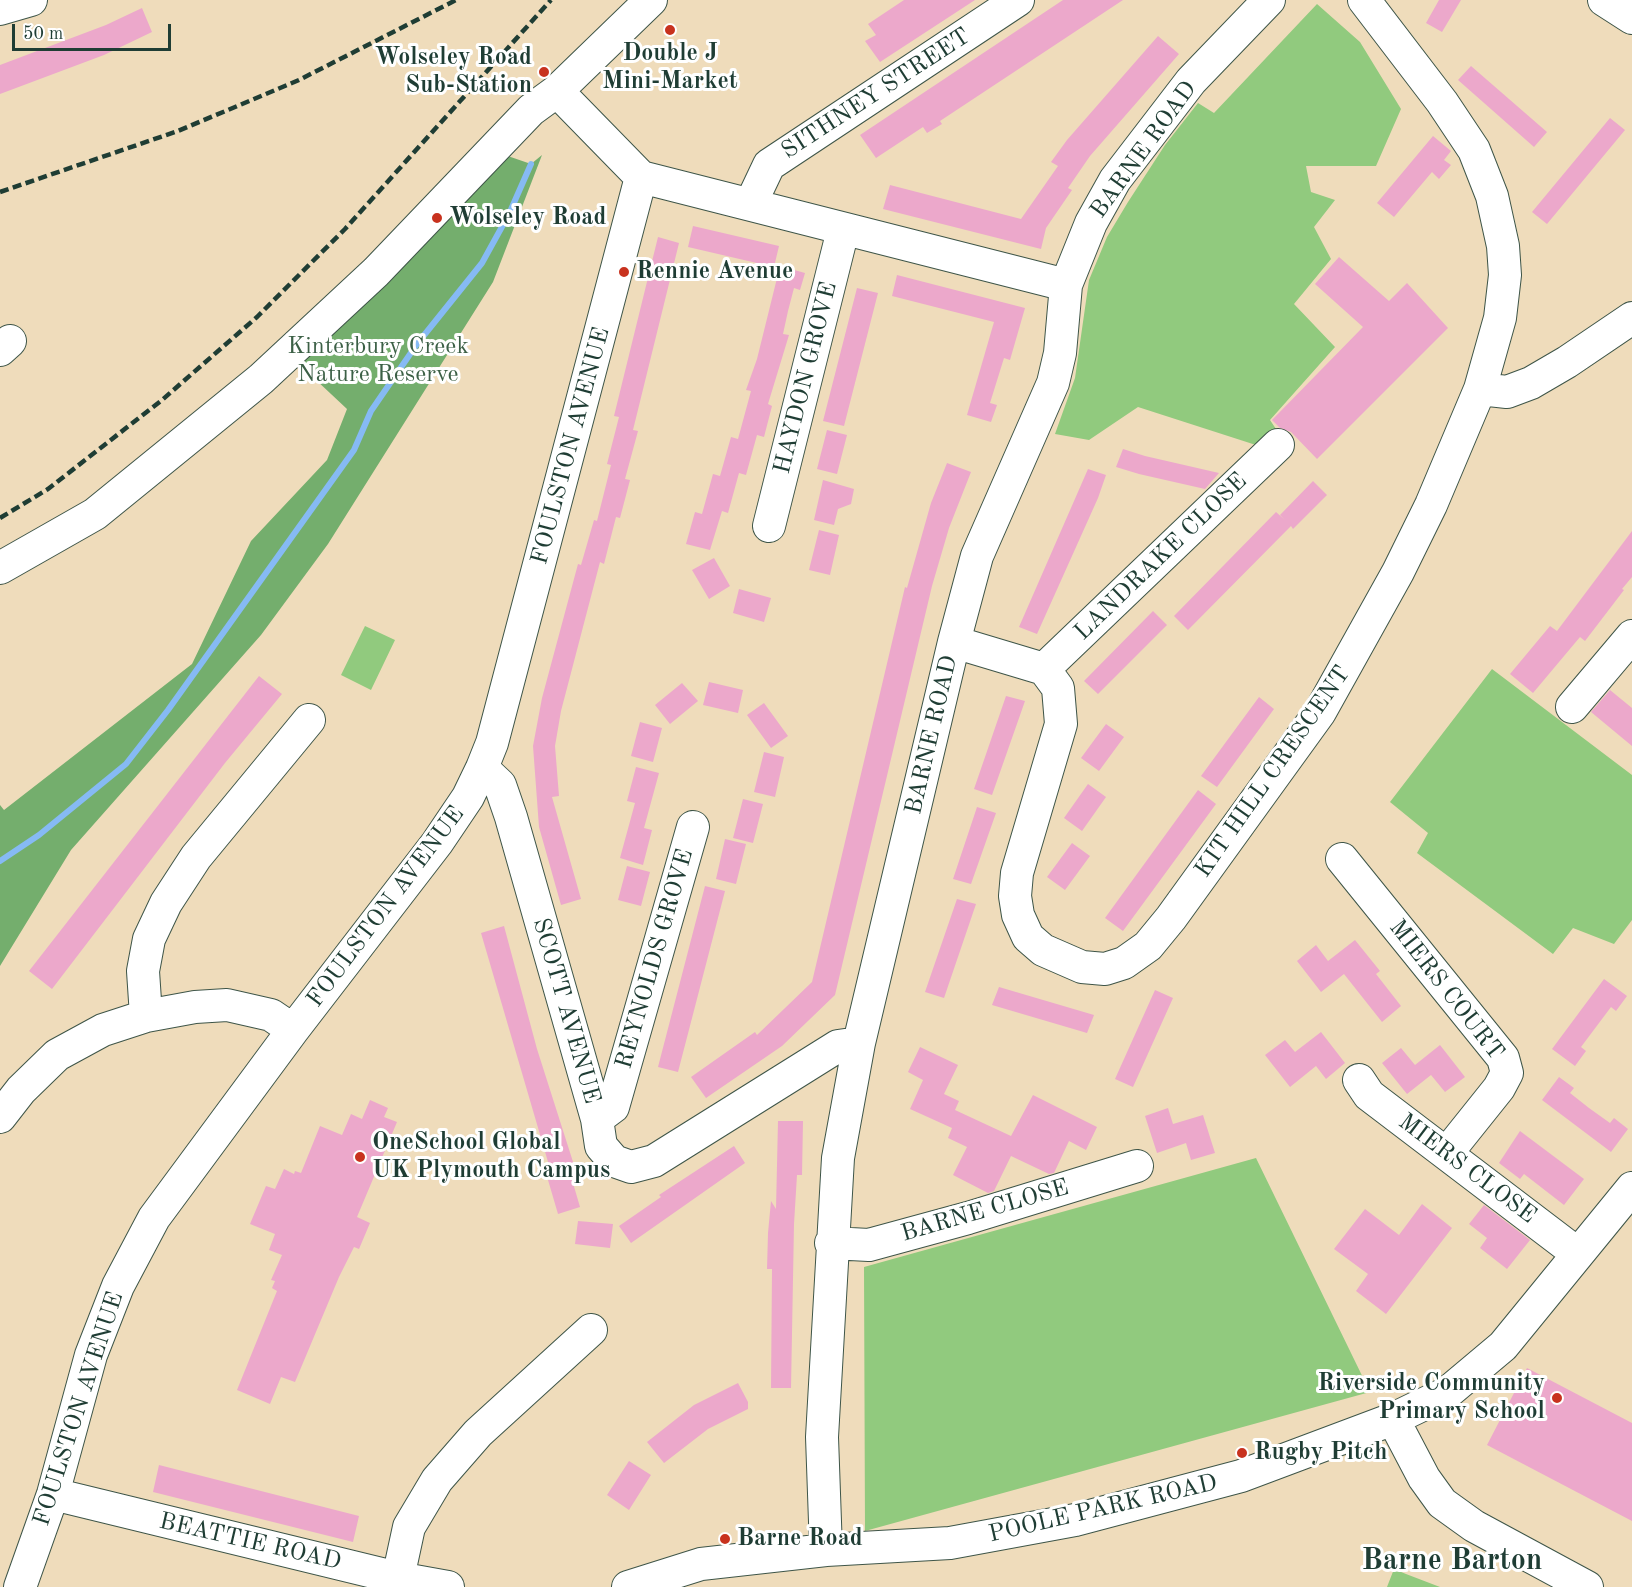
<!DOCTYPE html>
<html>
<head>
<meta charset="utf-8">
<style>
	body { margin:0 }
	#map { position:relative; width:1632px; height:1587px; overflow:hidden; background:#efdcbb; font-family:"Old Standard TT",serif }
	canvas { display:block }
	.scale { position:absolute; left:12px; top:24px; width:159px; height:27px; box-sizing:border-box; border:3px solid #1f3d34; border-top:0; padding-left:8px; font-size:18px; line-height:21px; white-space:nowrap; color:#1f3d34; -webkit-text-stroke:4px #fff; paint-order:stroke }
</style>
</head>
<body>
<div id="map">
<canvas width="1632" height="1587"></canvas>
<div class="scale">50 m</div>
</div>
<script>
const context = document.querySelector('canvas').getContext('2d');
context.lineJoin = 'round';
function paint(path, color) { context.fillStyle = color; context.fill(path, 'evenodd'); }
const toPath = rows => new Path2D(rows.map(r => 'M' + r).join(''));
function trace(path, color, width, dash) { context.strokeStyle = color; context.lineWidth = width; context.lineCap = dash ? 'butt' : 'round'; context.setLineDash(dash || []); context.stroke(path); }
function label(font, color, halo, rows, align = 'center') {
  context.font = font + ' "Old Standard TT",serif'; context.lineWidth = 6; context.setLineDash([]); context.textBaseline = 'middle'; context.strokeStyle = halo; context.fillStyle = color; for (const [text, x, y, turn = 0] of rows) {
    context.save(); context.translate(x, y); context.rotate((+turn || 0) * Math.PI / 180); context.textAlign = isNaN(turn) ? turn : align; if (halo) context.strokeText(text, 0, 0); context.fillText(text, 0, 0); context.restore();
  }
}
paint(toPath([
	[1317,4,1360,42,1401,109,1376,166,1306,166,1311,192,1335,200,1314,227,1331,259,1294,304,1335,347,1270,420,1278,432,1259,446,1138,407,1089,440,1055,434,1075,378,1089,280,1107,237,1128,202,1165,145,1198,103,1214,113],
	[365,626,395,640,371,690,341,675],
	[1492,669,1632,775,1632,920,1614,944,1573,928,1553,954,1417,853,1428,833,1390,802],
	[1256,1158,1370,1392,865,1531,864,1267],
	[1394,1569,1406,1574,1440,1587,1387,1587]
]), '#91ca7e');
paint(toPath([
	[502,154,531,164,542,155,493,282,328,544,261,635,71,850,0,966,0,805,4,810,192,664,251,541,327,460,347,409,299,364]
]), '#74ae6d');
trace(toPath([
	[0,861,39,835,126,764,168,710,354,450,371,411,417,344,482,263,509,214,531,164]
]), '#86baf4', 6);
paint(toPath([
	[904,0,975,0,880,62,865,41,876,35,868,24],
	[1063,0,1123,0,940,121,942,124,927,133,923,127,876,158,860,135],
	[1439,0,1461,0,1442,32,1426,23],
	[142,8,152,32,104,55,0,94,0,65,106,25],
	[1158,36,1179,54,1090,156,1068,188,1072,190,1046,228,1041,249,883,209,890,185,1021,219,1058,166,1051,162,1067,140],
	[1471,66,1547,132,1534,147,1458,80],
	[1610,118,1625,130,1547,224,1532,212],
	[1433,136,1451,151,1444,160,1451,165,1439,179,1432,172,1394,217,1377,203],
	[693,226,779,246,774,267,688,247],
	[658,237,679,243,633,430,638,431,625,479,630,480,620,518,616,517,604,564,600,562,561,711,555,746,559,796,552,797,581,899,561,905,539,827,533,746,542,698,578,564,581,565,594,520,597,521,611,465,607,464,619,417,614,416],
	[1339,257,1389,301,1407,283,1448,328,1317,459,1291,432,1280,428,1272,420,1363,327,1315,284],
	[780,266,805,273,800,290,794,288,788,311,783,334,789,335,768,404,772,406,764,437,757,435,746,475,739,473,728,513,722,511,710,550,686,544,695,512,702,514,713,474,720,476,731,437,738,439,751,391,746,390,757,359],
	[897,275,1025,308,1010,360,1004,358,990,403,997,405,991,422,967,415,994,322,892,296],
	[857,288,878,293,844,426,823,421],
	[827,430,847,435,837,474,817,469],
	[1123,449,1145,456,1219,473,1205,489,1139,474,1116,467],
	[947,463,971,472,949,528,932,586,835,995,782,1046,706,1098,691,1077,755,1032,757,1035,812,982,905,587,907,588,931,503],
	[1088,469,1106,475,1098,498,1037,634,1019,627],
	[823,480,854,489,851,504,838,509,834,525,814,520],
	[1313,481,1327,495,1293,529,1291,526,1188,630,1174,616,1276,512,1285,520,1280,515],
	[819,530,839,535,830,575,809,570],
	[1632,531,1632,577,1622,589,1624,590,1585,641,1580,637,1533,693,1510,674,1550,626,1557,631],
	[714,558,730,586,709,599,692,570],
	[739,589,771,598,764,622,733,613],
	[1153,611,1167,625,1098,694,1084,681],
	[259,676,282,694,225,763,52,989,29,971],
	[709,682,743,690,738,713,703,705],
	[682,683,698,701,670,724,655,705],
	[1610,690,1632,708,1632,746,1591,712],
	[1006,696,1025,701,992,795,974,789],
	[1259,697,1274,709,1217,787,1201,776],
	[764,703,788,736,771,748,747,715],
	[640,722,662,728,653,762,631,756],
	[1106,724,1124,737,1099,771,1081,758],
	[764,752,784,757,775,797,754,792],
	[636,767,659,773,644,828,652,830,643,865,620,858,635,803,627,801],
	[1088,784,1106,797,1082,831,1064,818],
	[1198,790,1216,804,1123,931,1105,918],
	[743,799,763,804,753,843,733,838],
	[977,807,996,813,971,884,953,879],
	[725,839,746,844,736,884,716,879],
	[1072,843,1090,856,1065,890,1047,877],
	[627,866,650,872,641,906,618,900],
	[705,886,725,891,678,1072,658,1067],
	[957,899,976,904,944,998,925,992],
	[504,926,537,1049,574,1165,568,1166,580,1207,558,1214,548,1180,553,1179,481,933],
	[1355,940,1380,971,1376,974,1401,1006,1382,1022,1344,974,1321,992,1297,961,1316,945,1328,961],
	[1604,979,1627,996,1616,1011,1611,1007,1581,1047,1586,1051,1575,1066,1552,1049],
	[999,987,1094,1015,1087,1033,992,1005],
	[1155,990,1173,998,1133,1087,1115,1079],
	[1321,1032,1345,1063,1326,1079,1316,1066,1290,1087,1265,1055,1285,1040,1295,1052],
	[1440,1045,1465,1077,1445,1092,1431,1075,1407,1094,1382,1063,1401,1048,1415,1065],
	[920,1047,958,1065,944,1094,959,1101,955,1110,1011,1136,1033,1095,1097,1127,1086,1150,1069,1141,1054,1173,1049,1174,1011,1156,994,1191,988,1193,953,1175,967,1147,948,1138,952,1128,910,1109,923,1080,908,1072],
	[1559,1077,1574,1088,1570,1093,1589,1108,1610,1123,1614,1118,1628,1129,1611,1152,1542,1100],
	[370,1100,388,1108,384,1117,397,1122,357,1217,370,1223,359,1249,354,1247,339,1277,295,1382,281,1377,270,1404,237,1390,277,1291,272,1288,275,1281,271,1280,282,1255,269,1250,275,1234,250,1224,266,1186,275,1189,284,1169,294,1174,295,1171,301,1173,320,1126,342,1135,351,1114,362,1119],
	[1168,1108,1173,1124,1203,1115,1215,1153,1191,1160,1186,1143,1157,1153,1145,1116],
	[778,1121,803,1121,802,1175,797,1175,794,1224,791,1388,771,1388,772,1269,767,1269,768,1233,771,1201,776,1209],
	[1520,1131,1584,1179,1564,1205,1524,1174,1520,1179,1499,1163],
	[734,1146,745,1163,631,1243,619,1226,661,1197,659,1195],
	[1422,1204,1452,1228,1386,1314,1356,1291,1368,1274,1334,1249,1365,1209,1399,1235],
	[1484,1205,1530,1240,1507,1269,1480,1248,1487,1238,1469,1224],
	[578,1221,613,1224,610,1248,575,1244],
	[1527,1368,1632,1423,1632,1521,1487,1445],
	[738,1383,748,1402,748,1409,708,1429,664,1463,647,1442,694,1405],
	[629,1461,651,1475,629,1510,607,1495],
	[159,1465,359,1516,353,1542,153,1492]
]), '#eca8cb');
const minor = toPath([
	[1604,0,1632,18],
	[0,9,31,0],
	[557,91,641,177,1066,285],
	[751,203,769,165,1018,0],
	[0,350,10,341],
	[1480,389,1507,392,1531,383,1567,362,1632,318],
	[769,526,843,230],
	[0,568,95,514,261,379,376,272,531,110,557,91,651,0],
	[954,642,1044,669,1058,688,1061,724,1017,873,1015,896,1018,915,1028,937,1043,950,1082,967,1105,969,1124,963,1148,946,1171,918,1320,712,1398,572,1431,505,1480,389,1500,318,1505,275,1503,246,1492,196,1474,150,1442,102,1364,0],
	[1044,669,1278,445],
	[1572,707,1632,636],
	[482,768,500,785,511,817,597,1119,601,1146,614,1161,631,1167,654,1161,838,1046,859,1043],
	[1342,859,1503,1058,1507,1073,1499,1088,1447,1153],
	[146,1016,143,971,149,939,166,903,196,857,309,720],
	[1359,1080,1369,1095,1578,1254],
	[0,1117,21,1090,57,1055,103,1030,146,1016,195,1007,227,1005,271,1015,293,1030],
	[597,1119,613,1107,693,827],
	[831,1243,869,1245,968,1218,1137,1166],
	[1393,1419,1424,1478,1442,1503,1474,1526,1587,1587],
	[53,1494,398,1578,448,1587],
	[826,1550,822,1437,838,1158,859,1043,954,642,977,556,1053,383,1060,353,1066,285,1091,223,1115,180,1191,81,1269,0],
	[398,1578,409,1527,437,1480,478,1433,591,1330],
	[20,1587,53,1494,91,1355,118,1286,154,1218,293,1030,437,843,468,797,482,768,492,743,641,177],
	[628,1587,701,1564,826,1550,950,1543,1075,1520,1241,1476,1393,1419,1447,1393,1503,1346,1632,1188]
]);
trace(minor, '#3e5548', 34);
trace(minor, '#fff', 32);
trace(toPath([
	[0,192,178,131,299,80,456,0],
	[0,518,48,489,162,400,257,317,345,229,551,0]
]), '#1f3d34', 4.5, [9, 4.5]);
for (const [x, y, r, color] of [
	[670,30,6,"#c8321e"],
	[544,72,6,"#c8321e"],
	[437,218,6,"#c8321e"],
	[624,272,6,"#c8321e"],
	[360,1157,6,"#c8321e"],
	[1557,1398,6,"#c8321e"],
	[1242,1453,6,"#c8321e"],
	[725,1539,6,"#c8321e"]
]) { const dot = new Path2D(); dot.arc(x, y, r, 0, 2 * Math.PI); context.fillStyle = color; context.fill(dot); trace(dot, '#fff', 2); }
label('bold 24px', '#1f3d34', '#fff', [
	["Double J",670,54,"center"],
	["Mini-Market",670,82,"center"],
	["Wolseley Road",532,58,"right"],
	["Sub-Station",532,86,"right"],
	["Wolseley Road",449,218],
	["Rennie Avenue",636,272],
	["OneSchool Global",372,1143],
	["UK Plymouth Campus",372,1171],
	["Riverside Community",1545,1384,"right"],
	["Primary School",1545,1412,"right"],
	["Rugby Pitch",1254,1453],
	["Barne Road",737,1539]
], 'left');
label('24px', '#1f3d34', '#fff', [
	["SITHNEY STREET",876,94,-33],
	["BARNE ROAD",1144,150,-54],
	["HAYDON GROVE",806,378,-76],
	["FOULSTON AVENUE",571,446,-75],
	["LANDRAKE CLOSE",1161,557,-44],
	["BARNE ROAD",932,735,-77],
	["KIT HILL CRESCENT",1273,772,-55],
	["FOULSTON AVENUE",386,907,-53],
	["REYNOLDS GROVE",655,959,-74],
	["MIERS COURT",1446,990,52],
	["SCOTT AVENUE",566,1011,74],
	["MIERS CLOSE",1467,1169,37],
	["BARNE CLOSE",985,1211,-16],
	["FOULSTON AVENUE",79,1409,-72],
	["POOLE PARK ROAD",1103,1509,-13],
	["BEATTIE ROAD",250,1542,13]
]);
label('24px', '#3c6046', '#fff', [
	["Kinterbury Creek",378,347],
	["Nature Reserve",378,375]
]);
label('bold 30px', '#1f3d34', '#fff', [
	["Barne Barton",1452,1561]
]);
</script>
</body>
</html>
